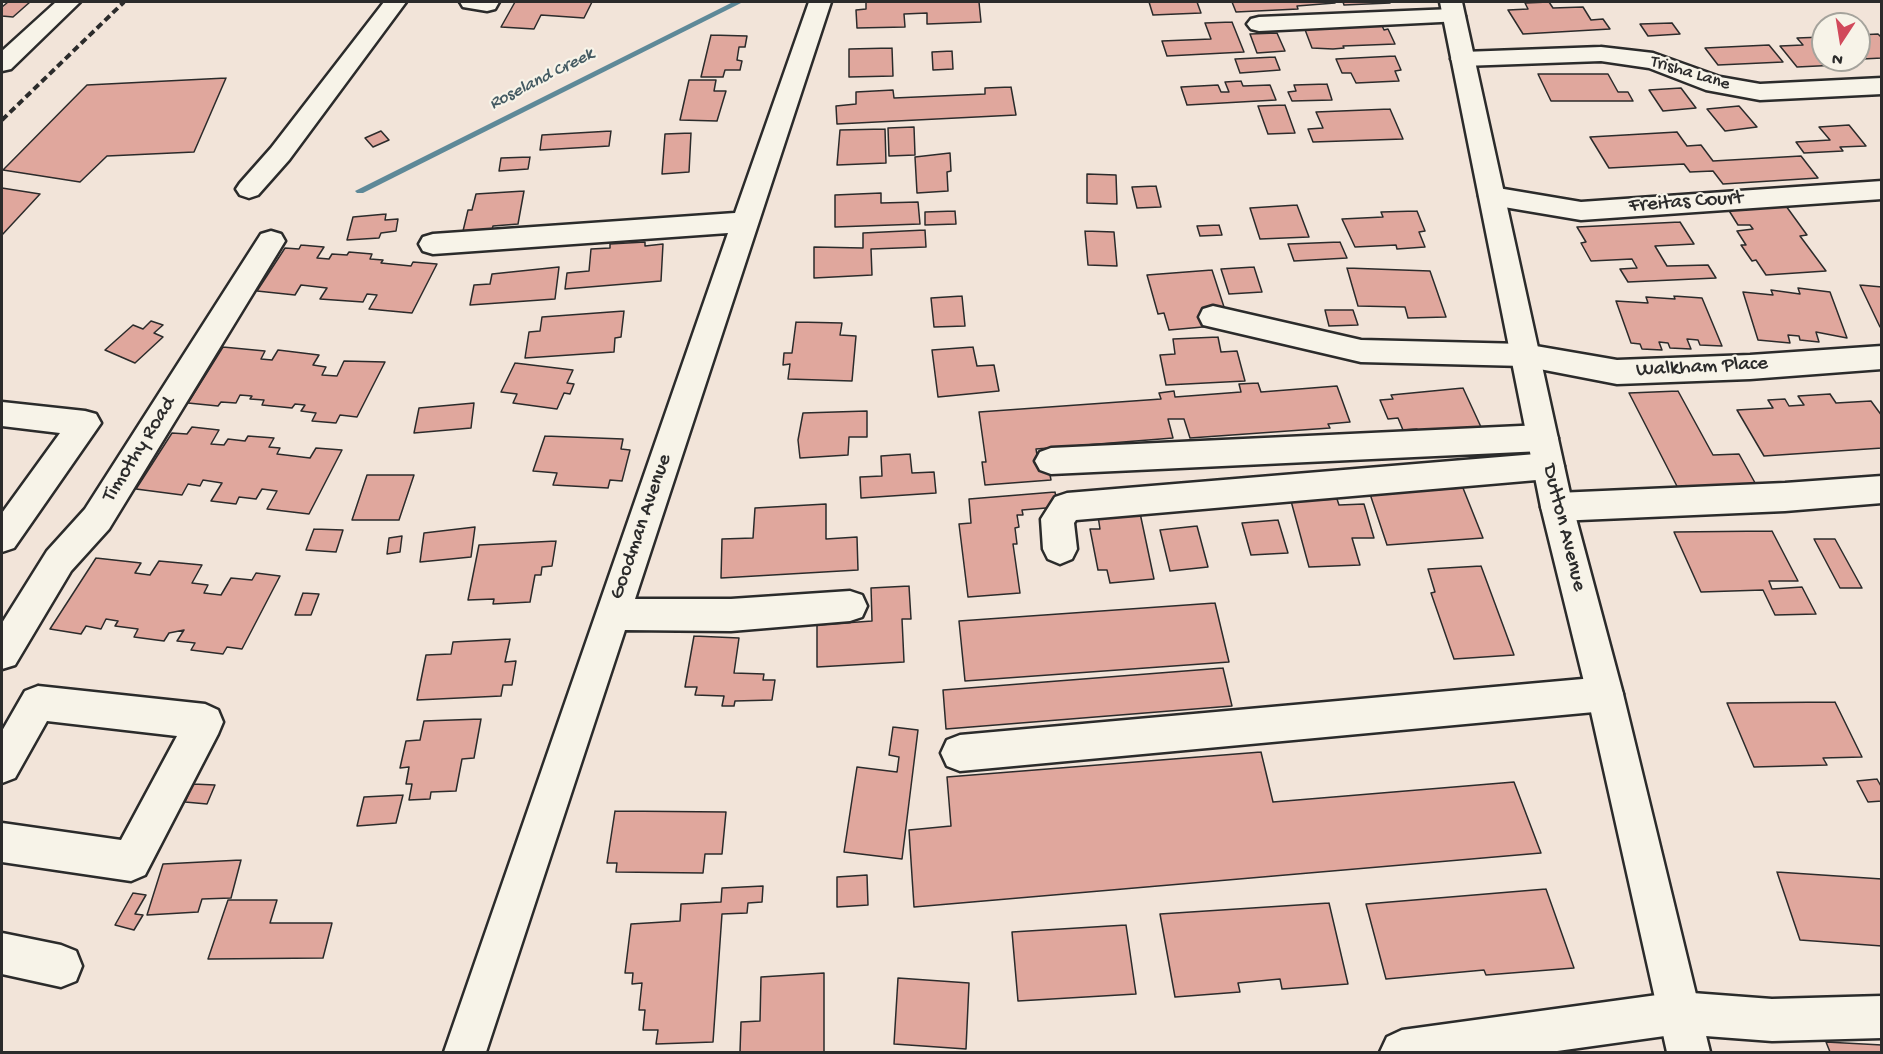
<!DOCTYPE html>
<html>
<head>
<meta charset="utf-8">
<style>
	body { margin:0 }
	#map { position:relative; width:1883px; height:1054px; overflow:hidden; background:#f2e4d9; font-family:"Gochi Hand",sans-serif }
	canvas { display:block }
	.frame { position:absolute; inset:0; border:3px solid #2b2b2b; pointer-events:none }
	.north { position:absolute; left:1811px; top:12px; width:60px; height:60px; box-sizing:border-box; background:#f7f3e8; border:2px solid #a5a39c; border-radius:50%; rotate:192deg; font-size:16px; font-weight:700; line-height:24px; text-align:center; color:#2b2b2b }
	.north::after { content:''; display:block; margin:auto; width:21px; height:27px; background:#d1495b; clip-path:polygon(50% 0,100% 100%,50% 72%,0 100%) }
</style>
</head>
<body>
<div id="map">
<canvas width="1883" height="1054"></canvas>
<div class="frame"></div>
<div class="north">N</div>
</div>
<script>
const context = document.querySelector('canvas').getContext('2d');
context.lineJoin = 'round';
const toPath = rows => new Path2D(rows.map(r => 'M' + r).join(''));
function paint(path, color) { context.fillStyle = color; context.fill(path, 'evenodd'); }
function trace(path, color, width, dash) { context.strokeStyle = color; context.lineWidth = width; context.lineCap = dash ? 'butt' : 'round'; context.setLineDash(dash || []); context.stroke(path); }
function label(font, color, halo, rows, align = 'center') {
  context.font = font + ' "Gochi Hand",sans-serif'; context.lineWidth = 4.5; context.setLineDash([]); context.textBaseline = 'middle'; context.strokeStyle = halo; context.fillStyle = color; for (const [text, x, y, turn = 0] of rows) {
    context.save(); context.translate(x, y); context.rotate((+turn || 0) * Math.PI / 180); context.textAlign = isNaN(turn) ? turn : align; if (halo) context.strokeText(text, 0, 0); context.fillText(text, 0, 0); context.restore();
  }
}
paint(toPath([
	[733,2,743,2,363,193,357,193,355,191,733,2]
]), '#5e8998');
const building = toPath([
	[8,2,30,2,13,17,2,16,2,7,8,2],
	[515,2,592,2,584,18,541,15,534,29,501,27,515,2],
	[866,2,979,2,981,22,927,24,927,13,904,14,905,27,857,28,856,10,866,9,866,2],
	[1149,2,1197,2,1201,13,1153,15,1149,2],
	[1232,2,1334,2,1335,3,1297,6,1298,9,1236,12,1232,2],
	[1343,2,1389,2,1390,3,1344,5,1343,2],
	[1549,2,1553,8,1583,7,1591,20,1603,19,1610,29,1523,34,1508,10,1528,9,1525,3,1549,2],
	[1380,21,1384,30,1388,29,1395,44,1343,46,1344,48,1333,49,1312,48,1304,27,1380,21],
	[1232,22,1244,52,1167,56,1162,41,1211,39,1205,23,1232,22],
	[1672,23,1680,34,1648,36,1640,24,1672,23],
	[1277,33,1285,51,1257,53,1250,34,1277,33],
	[1878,34,1882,38,1882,58,1862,59,1859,55,1859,35,1878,34],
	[711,35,747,36,745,47,739,47,737,60,742,61,740,70,725,70,723,77,701,77,711,35],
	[1823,37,1823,60,1851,60,1835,61,1838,65,1797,67,1780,46,1803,45,1797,38,1823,37],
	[1769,45,1783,62,1718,65,1705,48,1769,45],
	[892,48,893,76,849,77,849,49,892,48],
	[952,51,953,69,933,70,932,52,952,51],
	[1395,56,1401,70,1395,71,1399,81,1356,83,1351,73,1342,73,1336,59,1395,56],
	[1275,57,1280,70,1240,73,1235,59,1275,57],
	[1538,74,1608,74,1618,92,1628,92,1633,101,1551,101,1538,74],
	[226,78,194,152,107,156,80,182,3,170,87,85,226,78],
	[689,80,716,80,714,91,726,91,717,121,680,120,689,80],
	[1241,81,1243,86,1270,85,1276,100,1187,105,1181,87,1218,85,1221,92,1229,92,1225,82,1241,81],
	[1327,84,1332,100,1292,101,1288,92,1296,91,1294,85,1327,84],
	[1011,87,1016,115,837,124,836,106,856,104,856,92,893,90,894,98,985,94,985,88,1011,87],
	[1681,88,1696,108,1663,111,1649,90,1681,88],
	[1285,105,1295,133,1268,134,1258,106,1285,105],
	[1739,106,1757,127,1725,131,1707,109,1739,106],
	[1390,109,1403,139,1313,142,1308,129,1323,128,1316,112,1390,109],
	[1849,125,1866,146,1840,147,1843,151,1804,153,1796,142,1830,140,1819,127,1849,125],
	[914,127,915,155,889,156,888,128,914,127],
	[885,129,886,163,837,165,840,130,885,129],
	[381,131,389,140,373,147,365,138,381,131],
	[611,131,609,146,540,150,542,135,611,131],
	[1677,132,1687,146,1701,145,1713,161,1801,156,1818,178,1723,184,1713,171,1690,172,1684,164,1609,168,1590,137,1677,132],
	[691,133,689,172,662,174,665,134,691,133],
	[950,153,951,171,947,172,948,191,917,193,915,157,950,153],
	[530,157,528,169,499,171,501,158,530,157],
	[1087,174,1116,175,1117,204,1087,203,1087,174],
	[1156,186,1161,207,1137,208,1132,187,1156,186],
	[2,188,40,194,2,235,2,188],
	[524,191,518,224,493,226,491,234,467,236,468,231,463,231,468,210,472,210,476,194,524,191],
	[881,193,881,203,918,202,920,224,835,227,835,195,881,193],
	[1297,205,1309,237,1260,239,1250,208,1297,205],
	[1786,206,1807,235,1800,236,1826,271,1766,275,1756,260,1752,261,1741,245,1746,245,1737,231,1753,229,1750,225,1738,225,1728,209,1786,206],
	[955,211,956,224,925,225,925,212,955,211],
	[1417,211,1425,231,1419,232,1425,247,1397,249,1396,245,1355,247,1342,219,1383,217,1381,212,1417,211],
	[386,214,385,220,398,219,396,231,381,233,379,238,347,240,353,217,386,214],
	[1680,222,1694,244,1655,246,1667,266,1708,265,1716,278,1628,282,1620,269,1637,268,1632,259,1591,261,1581,243,1586,242,1577,227,1680,222],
	[1219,225,1222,235,1200,236,1197,226,1219,225],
	[925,230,926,247,871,249,872,275,814,278,814,247,863,248,863,233,925,230],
	[1085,231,1114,232,1117,266,1088,265,1085,231],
	[645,242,645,246,663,244,661,281,565,289,567,273,589,271,591,249,610,248,610,244,645,242],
	[1340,242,1347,258,1294,261,1288,244,1340,242],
	[301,245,324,247,317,258,329,259,332,254,347,255,349,252,372,254,370,259,383,260,381,263,411,266,413,262,437,264,412,313,369,309,377,295,367,294,363,302,320,299,327,288,301,285,295,295,257,291,285,248,299,249,301,245],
	[559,267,555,299,470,305,474,285,490,284,492,274,559,267],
	[1254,267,1262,292,1229,294,1221,269,1254,267],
	[1347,268,1430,271,1446,317,1408,318,1405,307,1358,306,1347,268],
	[1212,270,1225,310,1214,326,1169,330,1164,313,1158,314,1147,275,1212,270],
	[1860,285,1882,287,1882,327,1880,327,1860,285],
	[1798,288,1830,292,1847,338,1816,332,1819,342,1800,340,1799,336,1788,335,1790,343,1758,340,1743,292,1773,295,1771,290,1800,294,1798,288],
	[962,296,965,326,934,327,931,298,962,296],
	[1674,296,1702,298,1722,346,1700,345,1698,340,1687,339,1691,349,1670,348,1668,343,1659,342,1662,350,1642,349,1640,344,1631,343,1616,301,1648,303,1646,297,1675,299,1674,296],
	[1325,310,1353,310,1358,325,1329,326,1325,310],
	[624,311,621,337,615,338,614,352,525,358,529,332,540,331,542,317,624,311],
	[151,321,163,325,154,333,163,337,135,363,105,350,133,325,143,329,151,321],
	[796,322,842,323,840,335,856,336,852,381,788,379,790,364,783,365,784,353,792,353,796,322],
	[1218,337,1221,352,1237,351,1245,381,1166,385,1160,355,1175,354,1173,339,1218,337],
	[223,347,265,351,261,359,272,360,278,350,319,355,313,365,326,367,322,375,337,376,344,361,385,362,357,417,340,415,336,423,312,421,316,413,301,411,305,405,295,404,292,408,262,405,264,400,250,399,252,396,240,395,236,403,221,402,218,406,188,403,223,347],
	[973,347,977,366,994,365,999,391,938,397,932,350,973,347],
	[515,363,573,370,567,383,574,384,570,394,564,393,557,409,513,403,517,394,501,392,515,363],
	[1258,383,1261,392,1337,386,1350,422,1328,424,1330,428,1190,438,1184,419,1168,419,1173,438,1036,449,1038,461,1047,460,1051,480,985,485,982,462,986,462,979,412,1161,399,1159,393,1174,391,1175,397,1241,392,1239,384,1258,383],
	[1463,388,1481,427,1418,432,1417,429,1403,430,1398,418,1388,419,1380,400,1393,399,1391,395,1463,388],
	[1678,391,1713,455,1739,454,1759,490,1681,494,1629,393,1678,391],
	[1830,394,1836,403,1871,401,1882,416,1882,448,1764,456,1737,410,1773,408,1768,400,1785,399,1789,406,1804,405,1798,396,1830,394],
	[474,403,471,428,414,433,419,408,474,403],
	[867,411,867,437,849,437,848,455,800,458,798,440,803,413,867,411],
	[192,427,219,430,211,444,224,445,228,439,245,441,248,436,274,438,269,447,280,448,277,454,310,458,316,448,342,450,309,514,267,509,277,491,262,489,256,499,239,497,236,504,211,501,222,483,203,480,200,486,188,484,182,495,136,489,172,433,187,434,192,427],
	[545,436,623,439,621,449,630,450,622,481,610,480,608,488,553,485,557,473,533,471,545,436],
	[910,454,912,473,934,472,936,493,861,498,860,477,882,476,881,456,910,454],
	[367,475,414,475,399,520,352,520,367,475],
	[1463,488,1483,538,1387,545,1370,494,1463,488],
	[1055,492,1058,507,1022,510,1023,515,1017,515,1019,527,1015,528,1017,544,1013,544,1020,593,968,597,959,524,971,523,969,499,1055,492],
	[1337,499,1339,505,1364,504,1374,538,1352,538,1360,565,1309,567,1291,501,1337,499],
	[826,504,826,539,857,537,858,570,721,578,722,539,753,538,755,508,826,504],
	[1140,513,1154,579,1110,583,1107,570,1098,570,1090,529,1100,529,1098,516,1140,513],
	[1278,520,1288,553,1251,555,1242,523,1278,520],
	[1197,526,1208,567,1170,571,1160,530,1197,526],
	[475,527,471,557,420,562,424,533,475,527],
	[314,529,343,530,336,552,306,550,314,529],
	[1772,531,1798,581,1769,581,1772,589,1802,587,1816,614,1775,615,1763,590,1701,592,1674,532,1772,531],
	[402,536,400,552,387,554,389,538,402,536],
	[1814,539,1835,539,1862,588,1840,588,1814,539],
	[556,541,552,566,542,567,541,575,535,575,530,602,493,604,494,599,468,600,479,545,556,541],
	[96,558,141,563,135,573,150,575,159,561,202,565,192,583,208,585,204,593,221,595,231,578,252,580,256,573,280,576,242,649,227,647,223,654,191,650,195,643,177,641,184,630,169,633,164,641,134,637,138,629,115,626,118,621,106,619,101,629,86,626,81,634,50,629,96,558],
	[1481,566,1514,655,1454,659,1431,593,1435,592,1428,569,1481,566],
	[909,586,911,619,902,619,904,662,817,667,817,625,872,621,871,588,909,586],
	[303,593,319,594,311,615,295,615,303,593],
	[1215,603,1229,662,965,681,959,621,1215,603],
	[694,636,739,638,734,673,764,674,763,680,775,680,772,700,735,701,734,706,722,706,724,696,695,695,697,687,685,687,694,636],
	[510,639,505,662,516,661,512,685,503,685,501,696,417,700,426,655,451,654,453,642,510,639],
	[1223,668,1232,706,946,729,943,690,1223,668],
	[1835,702,1862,757,1823,758,1827,765,1754,767,1727,703,1835,702],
	[481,719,474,758,462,759,456,791,431,792,430,799,409,800,412,784,406,784,409,767,400,768,406,741,420,740,424,721,481,719],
	[893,727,918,730,902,859,844,852,857,767,897,772,899,757,889,755,893,727],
	[1261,752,1273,802,1514,782,1541,853,914,907,909,830,951,826,947,777,1261,752],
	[1877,779,1882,788,1882,801,1868,802,1857,781,1877,779],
	[193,784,215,785,207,804,185,802,193,784],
	[403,795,396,823,357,826,364,797,403,795],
	[615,811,726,812,722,854,705,854,703,873,616,872,617,863,607,863,615,811],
	[241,860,231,898,202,899,198,912,147,915,163,864,241,860],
	[1777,872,1882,879,1882,946,1800,940,1777,872],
	[867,875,868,905,837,907,837,877,867,875],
	[763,886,762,902,748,903,747,913,722,914,713,1042,656,1044,658,1030,643,1030,645,1010,639,1010,642,983,632,984,633,973,625,973,631,924,680,921,681,904,721,902,722,888,763,886],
	[1546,889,1574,968,1486,975,1484,970,1386,979,1366,904,1546,889],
	[133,893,146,895,135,914,143,915,134,930,115,925,133,893],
	[228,900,277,900,270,923,332,923,323,958,208,959,228,900],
	[1329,903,1348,984,1282,989,1280,979,1238,983,1240,992,1175,997,1160,914,1329,903],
	[1126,925,1136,994,1018,1001,1012,932,1126,925],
	[824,973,824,1052,740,1052,741,1022,760,1021,761,977,824,973],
	[898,978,969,983,966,1049,894,1044,898,978],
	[1826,1042,1882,1045,1882,1052,1830,1052,1826,1042]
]);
paint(building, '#e0a79d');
trace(building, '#2b2b2b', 1.5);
const minor = toPath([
	[56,2,80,2,11,69,2,71,2,51,56,2],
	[384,2,406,2,289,160,258,195,249,198,240,195,236,189,240,183,271,148,384,2],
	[460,2,499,2,495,9,487,11,463,7,460,2],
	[809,2,831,2,635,599,731,599,850,591,862,595,867,606,862,617,850,621,731,631,625,630,486,1052,444,1052,728,233,433,254,423,251,419,244,423,237,433,234,735,213,809,2],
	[1453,9,1461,11,1465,16,1461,21,1259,31,1251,29,1247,24,1251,19,1259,17,1453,9],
	[1601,47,1653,53,1720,77,1760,84,1882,78,1882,94,1760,100,1706,90,1649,68,1601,61,1463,66,1455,64,1451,59,1455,54,1463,52,1601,47],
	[1882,181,1882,199,1581,220,1492,205,1483,203,1479,196,1483,189,1492,187,1581,202,1882,181],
	[271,231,281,234,285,241,109,529,71,571,15,665,2,669,2,623,47,551,85,509,261,234,271,231],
	[1213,306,1361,340,1524,344,1617,360,1750,355,1882,346,1882,369,1750,379,1617,384,1524,366,1361,362,1203,325,1199,317,1203,309,1213,306],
	[2,402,85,411,96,414,101,423,14,548,2,552,2,513,60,433,2,426,2,402],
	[1542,425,1553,429,1558,438,1553,447,1542,451,1051,474,1040,470,1035,461,1040,452,1051,448,1542,425],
	[1548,453,1559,457,1564,466,1559,475,1548,479,1076,520,1074,523,1077,549,1072,559,1060,564,1048,559,1043,549,1041,519,1055,497,1067,493,1548,453],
	[1882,476,1882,503,1785,511,1557,521,1545,517,1541,507,1545,497,1557,493,1785,483,1882,476],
	[1605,677,1618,682,1623,694,1618,706,1605,711,960,771,947,766,941,753,947,740,960,735,1605,677],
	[38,686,205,704,218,710,223,722,218,734,145,875,131,881,2,862,2,823,121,840,177,736,47,721,15,778,2,783,2,731,25,691,38,686],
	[2,933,61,945,76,951,82,966,76,981,61,987,2,974,2,933],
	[1679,992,1772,999,1882,996,1882,1038,1772,1041,1679,1034,1550,1052,1380,1052,1387,1037,1402,1030,1679,992]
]);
const major = toPath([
	[1440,2,1462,2,1573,507,1623,694,1710,1052,1667,1052,1587,694,1541,507,1440,2]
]);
trace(minor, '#2b2b2b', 5);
trace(major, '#2b2b2b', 5);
paint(minor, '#f7f3e8');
paint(major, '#f7f3e8');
trace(toPath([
	[2,120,124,2]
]), '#2b2b2b', 4, [7, 4]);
label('18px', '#2b2b2b', '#f7f3e8', [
	["Trisha Lane",1690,74,17]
]);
label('italic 18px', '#445a62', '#f7f3e8', [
	["Roseland Creek",542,80,-27]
]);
label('21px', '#2b2b2b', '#f7f3e8', [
	["Freitas Court",1686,203,-4],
	["Walkham Place",1702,368,-3],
	["Timothy Road",140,450,-58],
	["Goodman Avenue",642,527,-71],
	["Dutton Avenue",1563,528,76]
]);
</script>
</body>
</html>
